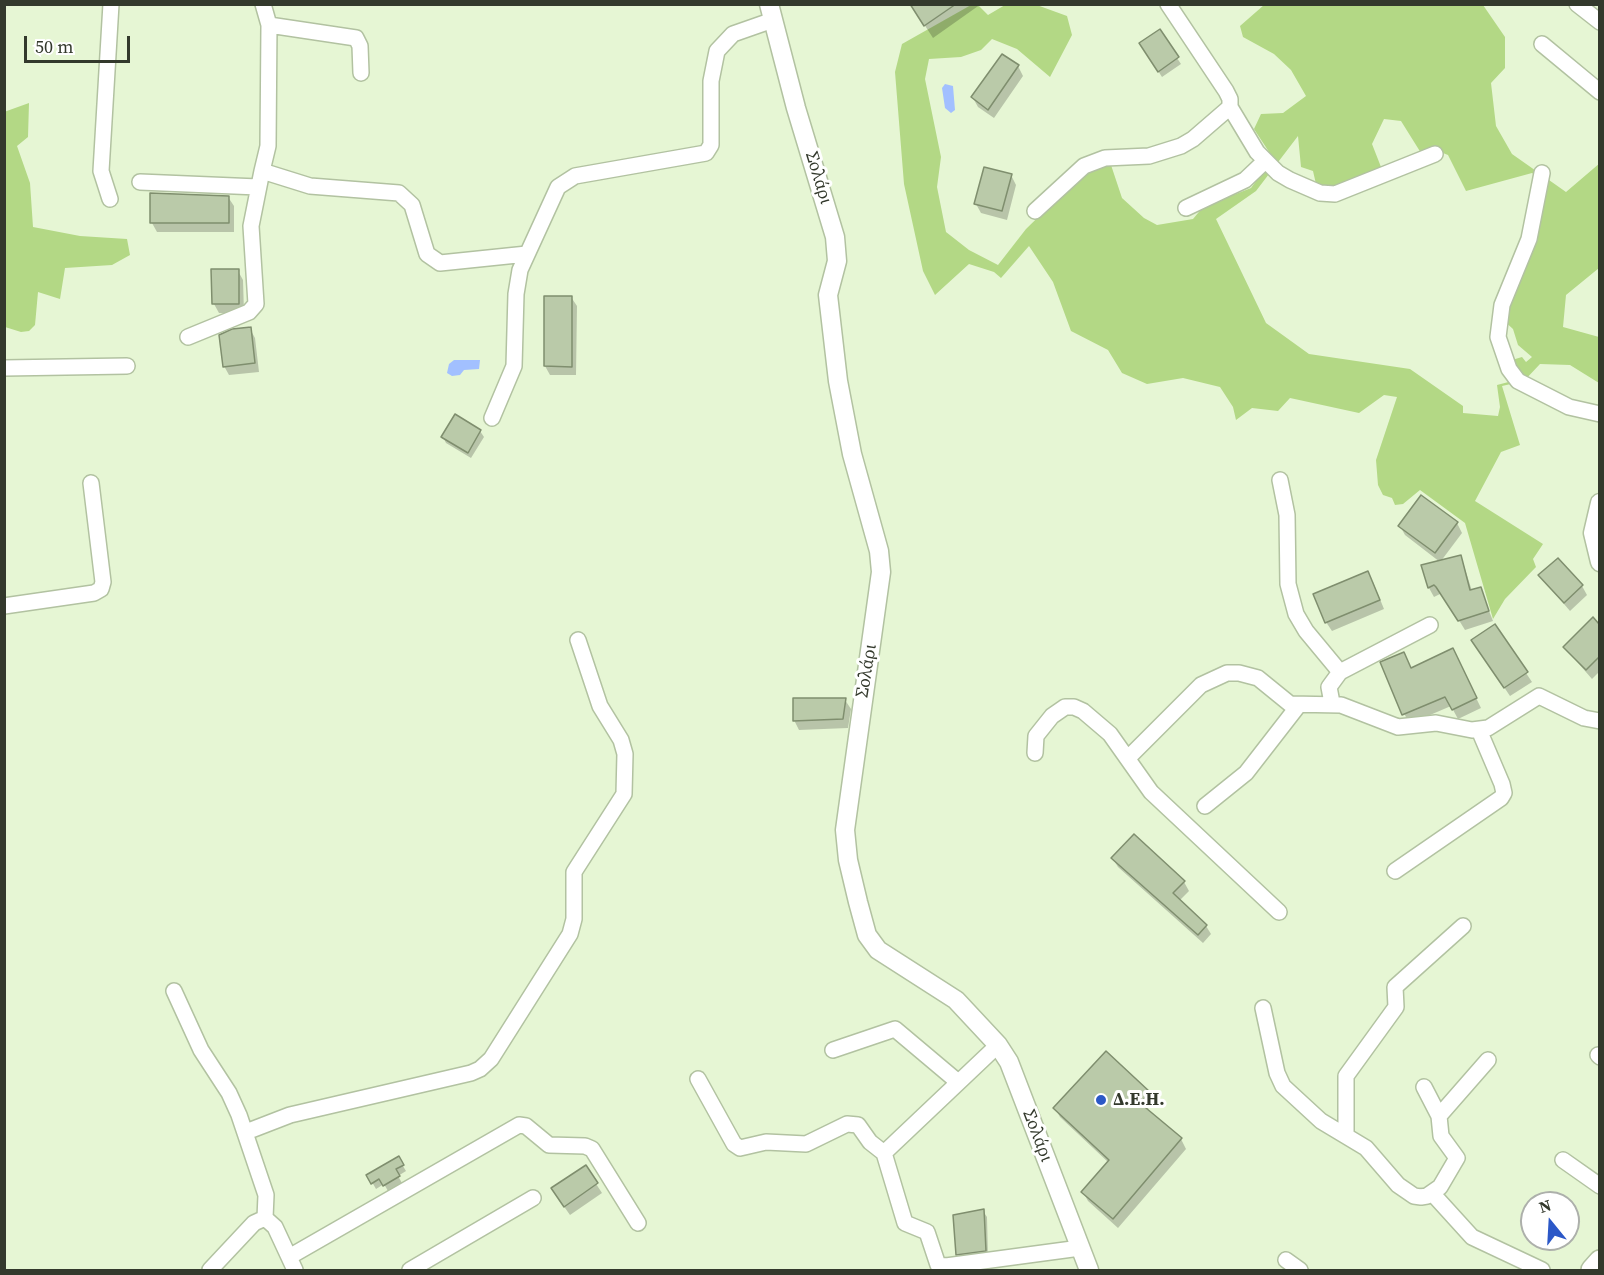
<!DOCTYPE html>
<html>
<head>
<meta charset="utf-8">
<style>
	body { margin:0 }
	#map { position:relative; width:1604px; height:1275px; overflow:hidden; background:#e6f6d4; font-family:"Source Serif 4",serif }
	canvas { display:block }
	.frame { position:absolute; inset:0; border:6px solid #33392c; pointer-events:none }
	.north { position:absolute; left:1520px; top:1191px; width:60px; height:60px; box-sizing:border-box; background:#fff; border:2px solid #adb0ab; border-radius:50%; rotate:342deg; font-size:16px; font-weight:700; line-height:24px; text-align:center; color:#33392c }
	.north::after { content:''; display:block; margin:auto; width:21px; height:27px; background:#2c58c7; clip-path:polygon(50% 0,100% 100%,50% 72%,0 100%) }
	.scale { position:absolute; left:24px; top:36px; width:106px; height:27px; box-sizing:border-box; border:3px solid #33392c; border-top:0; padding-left:8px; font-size:18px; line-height:21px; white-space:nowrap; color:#33392c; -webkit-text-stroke:4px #fff; paint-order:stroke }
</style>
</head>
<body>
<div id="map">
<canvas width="1604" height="1275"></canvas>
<div class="frame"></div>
<div class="north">N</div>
<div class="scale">50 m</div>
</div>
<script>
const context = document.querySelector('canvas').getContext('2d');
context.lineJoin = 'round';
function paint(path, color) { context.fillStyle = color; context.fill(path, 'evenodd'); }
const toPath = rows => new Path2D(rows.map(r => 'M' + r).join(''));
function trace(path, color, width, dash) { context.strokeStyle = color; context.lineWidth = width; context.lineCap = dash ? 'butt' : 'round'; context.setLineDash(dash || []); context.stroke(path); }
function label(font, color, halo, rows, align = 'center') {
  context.font = font + ' "Source Serif 4",serif'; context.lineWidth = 6; context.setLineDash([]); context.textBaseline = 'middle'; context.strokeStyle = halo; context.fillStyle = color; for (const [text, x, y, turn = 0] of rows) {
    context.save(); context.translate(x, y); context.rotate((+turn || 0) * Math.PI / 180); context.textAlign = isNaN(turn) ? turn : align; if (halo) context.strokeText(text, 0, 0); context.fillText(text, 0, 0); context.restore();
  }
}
paint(toPath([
	[1034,4,1067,16,1072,35,1050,77,1017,49,992,39,981,50,961,57,929,59,925,79,941,157,937,187,946,232,969,250,998,265,1026,229,1070,186,1092,169,1111,165,1122,198,1144,218,1157,225,1193,219,1203,207,1251,188,1273,158,1254,129,1261,114,1283,113,1306,96,1291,70,1274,54,1243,37,1240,26,1264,5,1483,5,1505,37,1505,68,1491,83,1496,126,1512,154,1566,192,1600,163,1599,268,1566,295,1563,327,1599,337,1599,383,1570,365,1540,364,1524,381,1502,386,1520,445,1501,452,1475,501,1543,544,1533,559,1536,567,1505,599,1493,619,1465,523,1420,490,1403,504,1395,505,1392,498,1383,495,1378,485,1376,460,1397,397,1384,395,1359,413,1290,398,1278,411,1252,408,1236,420,1233,407,1220,387,1183,378,1147,384,1122,373,1108,350,1071,331,1053,282,1029,246,1001,278,994,272,969,264,935,295,923,271,904,184,895,72,902,44,971,5,978,5,988,15,1005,5],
	[1384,119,1401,121,1421,153,1433,149,1448,155,1466,191,1532,173,1548,183,1538,228,1502,319,1513,329,1518,345,1532,357,1526,362,1522,357,1512,360,1520,379,1497,385,1500,407,1498,416,1463,413,1463,406,1410,369,1309,354,1266,323,1216,219,1256,191,1298,136,1301,167,1313,171,1316,184,1331,187,1381,167,1372,144],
	[29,103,28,137,17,146,30,183,33,227,80,236,127,239,130,255,112,265,65,268,60,299,38,292,35,325,29,331,21,332,5,327,4,112]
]), '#b3d885');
paint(toPath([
	[945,84,953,86,955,110,951,113,945,108,942,88],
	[454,360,480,360,479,369,464,370,460,375,452,376,447,373,449,364]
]), '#a2c0ff');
paint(toPath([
	[911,4,981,4,933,38],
	[1159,31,1181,64,1162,77,1144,49],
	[1018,66,1023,76,994,118,978,107,973,98],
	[1011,175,1016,185,1007,220,981,213,976,204],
	[228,197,234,206,234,232,157,232,152,223],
	[238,271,243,280,244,313,219,313,214,304],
	[571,297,577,306,576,375,550,375,545,366],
	[250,329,255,338,259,372,229,375,224,366],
	[480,431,484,437,471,458,446,443,443,437],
	[1457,523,1462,533,1441,561,1461,556,1472,591,1480,588,1493,621,1465,630,1444,596,1440,594,1434,597,1429,588,1423,566,1440,562,1405,535,1400,526],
	[1540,576,1582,586,1587,595,1570,611],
	[1373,582,1384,609,1332,631,1326,622],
	[1593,620,1600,626,1600,671,1592,679,1565,648],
	[1479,650,1526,673,1532,682,1510,696],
	[1404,654,1411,669,1457,659,1481,708,1458,719,1451,706,1409,724,1382,663],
	[845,700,851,709,848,728,799,730,794,720],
	[1113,859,1184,882,1189,891,1179,901,1206,926,1211,934,1203,943,1118,867],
	[1149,1093,1154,1102,1147,1110,1181,1139,1186,1149,1118,1228,1088,1201,1083,1192,1108,1162,1060,1117,1055,1108],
	[398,1158,406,1171,398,1176,402,1183,388,1191,384,1184,376,1189,368,1175],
	[585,1167,602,1193,570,1215,558,1198],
	[983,1211,987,1217,988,1257,961,1260,958,1254]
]), '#0003');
const building = toPath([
	[910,4,956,4,924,26,910,4],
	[1160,29,1179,57,1158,72,1139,43,1160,29],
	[1002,54,1019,65,988,110,971,97,1002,54],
	[984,167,1012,174,1002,211,974,204,984,167],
	[150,193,229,196,229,223,150,223,150,193],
	[211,269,239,269,239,304,212,304,211,269],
	[544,296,572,296,572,367,544,366,544,296],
	[251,327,255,363,223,367,219,335,232,329,251,327],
	[455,414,481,430,468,453,441,437,455,414],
	[1421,495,1458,522,1435,553,1398,526,1421,495],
	[1461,555,1470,590,1481,587,1489,611,1458,621,1436,587,1434,585,1428,588,1421,565,1461,555],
	[1558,558,1583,585,1564,603,1538,575,1558,558],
	[1368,571,1380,600,1325,623,1313,594,1368,571],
	[1593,617,1599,624,1599,657,1586,670,1563,647,1593,617],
	[1495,624,1528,672,1504,688,1471,640,1495,624],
	[1453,648,1477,698,1452,710,1445,697,1402,715,1380,662,1404,652,1411,668,1453,648],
	[793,698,846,698,843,719,793,721,793,698],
	[1134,834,1185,881,1173,893,1207,925,1198,935,1111,858,1134,834],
	[1106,1051,1150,1092,1140,1103,1182,1138,1113,1219,1081,1192,1109,1160,1053,1108,1106,1051],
	[399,1156,404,1165,396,1169,400,1176,383,1186,379,1179,371,1184,366,1175,399,1156],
	[586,1165,598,1183,564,1207,551,1188,586,1165],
	[984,1209,986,1251,956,1255,953,1215,984,1209]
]);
paint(building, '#bacaa9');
trace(building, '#7f8e6e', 1.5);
const minor = toPath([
	[263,4,269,25],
	[1168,4,1226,91,1230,99,1230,107,1257,152,1278,173,1290,180,1320,193,1335,194,1435,154],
	[1577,4,1600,22],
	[1542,44,1600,92],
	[361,73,360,46,356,38,269,25,268,146,262,171,310,186,399,193,412,205,427,254,440,263,527,254],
	[1542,173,1529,239,1502,305,1498,337,1509,369,1518,381,1569,407,1600,414],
	[140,182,258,187],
	[110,199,101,171,111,4],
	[1186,208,1245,180,1265,161],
	[1035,211,1084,166,1105,158,1149,156,1181,146,1193,139,1230,107],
	[188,337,249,312,256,304,251,226,262,171],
	[4,368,127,366],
	[492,418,514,366,516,294,520,270,558,187,575,176,706,153,711,145,711,81,717,51,733,34,773,20],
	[1280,480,1287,515,1288,584,1296,614,1306,631,1340,672],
	[4,606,94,593,101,589,103,582,91,483],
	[1332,703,1329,687,1340,672,1430,625],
	[1035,753,1036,736,1052,716,1065,707,1074,707,1083,711,1110,734,1151,792,1279,912],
	[1128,758,1201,685,1227,673,1239,673,1258,678,1290,704,1341,705,1398,727,1436,723,1472,730,1488,728,1539,696,1584,718,1600,721],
	[1205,806,1246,773,1298,706],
	[1395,871,1501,798,1504,793,1502,784,1479,730],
	[174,991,201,1050,229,1093,239,1115,266,1195,265,1218],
	[1263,1008,1277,1073,1283,1086,1321,1121,1366,1148,1398,1185,1414,1196,1421,1197,1427,1196,1440,1187,1457,1158,1441,1136,1439,1116,1424,1087],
	[833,1050,895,1029,958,1082],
	[1598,1055,1600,1057],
	[698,1079,734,1144,740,1148,766,1142,806,1144,847,1124,858,1125,870,1142,884,1153,905,1223,927,1232,938,1265,946,1266,1080,1248],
	[1439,1116,1488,1060],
	[246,1132,290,1115,471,1073,480,1069,491,1059,570,934,574,919,574,872,624,794,625,754,621,740,600,706,578,640],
	[1346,1134,1346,1076,1396,1007,1395,987,1463,926],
	[884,1153,998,1045],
	[1563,1160,1600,1186],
	[1432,1193,1472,1237,1542,1270],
	[289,1257,519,1125,526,1126,549,1145,585,1146,592,1149,638,1223],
	[1286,1260,1300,1270],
	[210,1270,254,1223,265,1218,275,1227,295,1270],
	[410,1270,533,1198]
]);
const tertiary = toPath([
	[769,4,796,108,835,237,837,261,828,295,838,381,852,454,879,551,881,572,845,830,848,860,858,902,867,935,878,950,956,1000,998,1045,1009,1062,1089,1270],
	[1600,503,1593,533,1600,562]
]);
const secondary = toPath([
	[1592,1270,1600,1261]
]);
trace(minor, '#b2c2a1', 18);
trace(tertiary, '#b2c2a1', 21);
trace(secondary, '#b2c2a1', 24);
trace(minor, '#fff', 15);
trace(tertiary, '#fff', 18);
trace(secondary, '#fff', 21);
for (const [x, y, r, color] of [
	[1101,1100,6,"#2c58c7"]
]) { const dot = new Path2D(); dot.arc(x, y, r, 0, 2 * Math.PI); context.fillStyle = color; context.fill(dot); trace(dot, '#fff', 2); }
label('18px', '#33392c', '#fff', [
	["Σολάρι",818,178,73],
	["Σολάρι",867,671,-81],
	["Σολάρι",1037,1136,69]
]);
label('bold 18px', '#33392c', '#fff', [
	["Δ.Ε.Η.",1113,1100]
], 'left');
</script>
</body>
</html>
